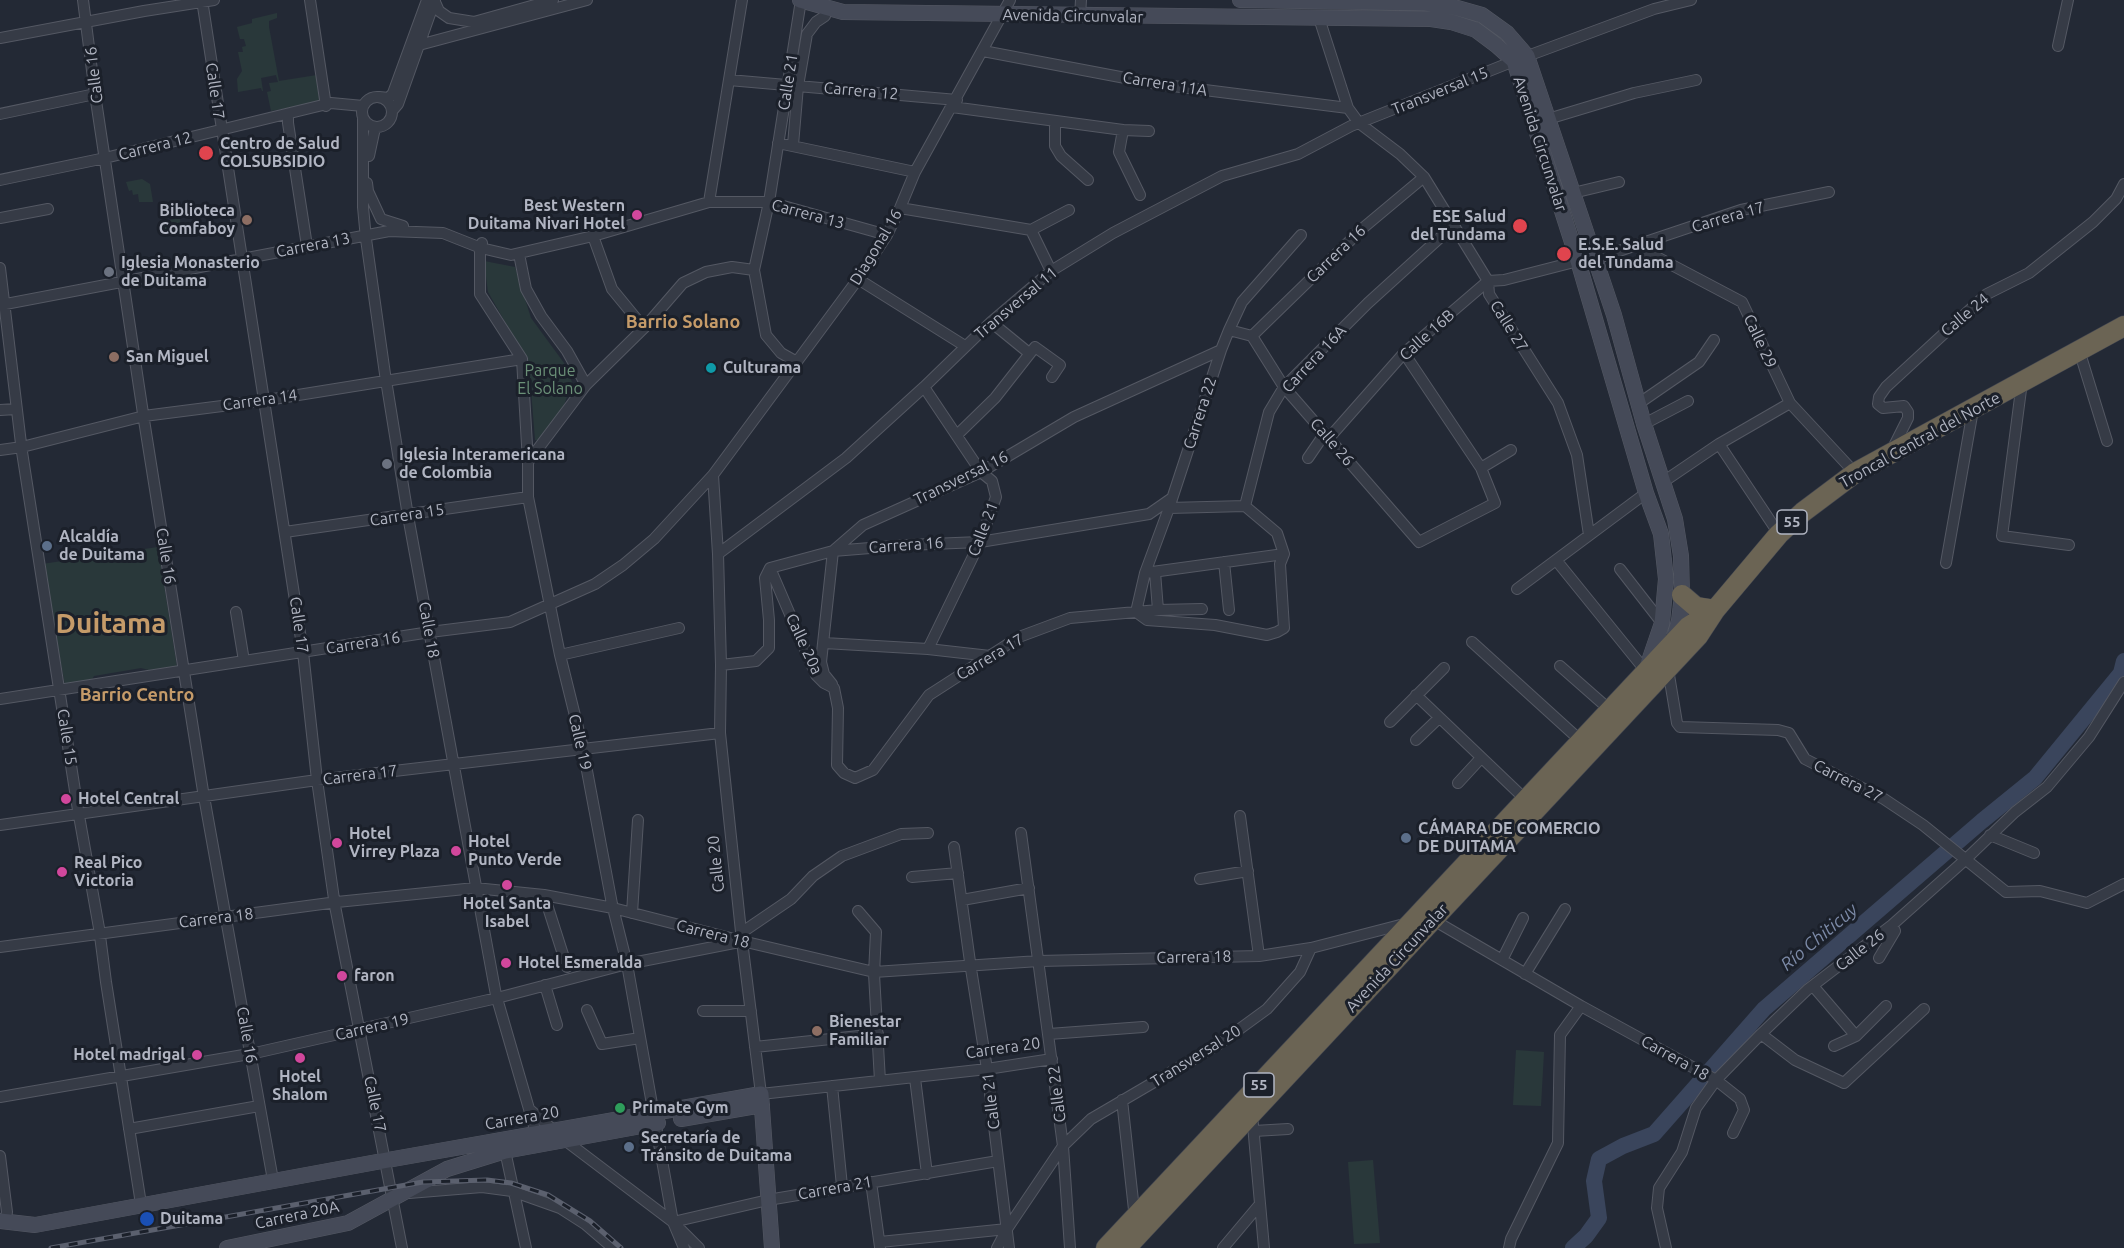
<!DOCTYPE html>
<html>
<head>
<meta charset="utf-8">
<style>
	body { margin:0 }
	canvas { display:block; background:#232935 }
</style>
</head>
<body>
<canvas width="2124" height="1248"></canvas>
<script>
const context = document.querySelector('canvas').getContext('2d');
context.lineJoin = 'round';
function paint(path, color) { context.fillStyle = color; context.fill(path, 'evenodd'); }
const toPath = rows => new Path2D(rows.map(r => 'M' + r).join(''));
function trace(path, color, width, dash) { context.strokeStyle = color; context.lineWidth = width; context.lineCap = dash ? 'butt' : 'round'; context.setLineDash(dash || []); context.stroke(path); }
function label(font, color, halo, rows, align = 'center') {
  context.font = font + ' Ubuntu,sans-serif'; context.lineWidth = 6; context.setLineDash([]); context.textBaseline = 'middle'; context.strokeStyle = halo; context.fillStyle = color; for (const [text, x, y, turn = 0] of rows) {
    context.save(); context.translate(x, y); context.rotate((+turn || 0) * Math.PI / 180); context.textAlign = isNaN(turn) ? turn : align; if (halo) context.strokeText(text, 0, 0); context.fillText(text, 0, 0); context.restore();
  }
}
paint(toPath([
	[277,13,277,18,269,21,269,27,279,81,317,75,323,102,271,111,267,92,271,91,269,83,278,82,276,75,261,78,263,91,262,91,261,88,238,92,237,79,242,71,238,52,243,52,242,47,246,46,244,39,240,39,237,27,252,23,252,19],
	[142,179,150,184,153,202,139,202,138,194,133,195,132,190,129,191,126,182],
	[180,218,181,231,163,236,161,226,170,224,170,220],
	[484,261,515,267,531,318,564,363,572,382,562,411,542,441,535,440,529,364,488,292],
	[158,547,177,667,149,670,141,668,94,676,91,681,65,685,42,564],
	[1516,1050,1544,1052,1541,1106,1513,1105],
	[1373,1160,1380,1243,1354,1244,1348,1162]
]), '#29383a');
trace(toPath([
	[1573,1248,1586,1236,1599,1218,1594,1181,1599,1159,1623,1146,1654,1134,1764,1009,1982,821,2035,778,2121,673,2124,661]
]), '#3a455c', 16);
const street = toPath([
	[83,0,95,94,144,420,203,791,273,1180],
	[202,0,303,652,317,780,335,906,402,1248],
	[310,0,326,106],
	[435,2,439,11,449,18,474,22,553,0],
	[1080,16,1081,0],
	[1319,18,1348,108,1359,123,1400,154,1424,177,1488,281,1489,294,1558,403,1577,455,1589,535],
	[0,38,144,11,214,0],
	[419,45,587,0],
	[2058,46,2068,0],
	[983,51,1157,84,1348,108],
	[729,80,957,100],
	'362 112a15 15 0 1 1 30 0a15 15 0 1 1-30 0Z',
	[379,97,389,98,393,93,427,0],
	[952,107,1123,130],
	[392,111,398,104,435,0],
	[0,114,95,94],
	[288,114,288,123,307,246],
	[363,119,363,207,366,239,385,374,408,516,496,995,536,1133],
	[1548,119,1634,93,1696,80],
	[1055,122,1055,146,1061,156,1088,180],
	[778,143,915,172],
	[793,145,798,86,807,34,816,22,825,16],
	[369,156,375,128],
	[0,180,105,158,331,103,363,106],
	[367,183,368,191,381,219,403,226],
	[1573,193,1619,182],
	[1140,195,1119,152,1123,130,1149,131],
	[709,202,742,0],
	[900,208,1031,230],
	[0,218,48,209],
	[1031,230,1051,271],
	[1031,230,1069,210],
	[593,236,612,289,644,328],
	[482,243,480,251,480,294,522,359,528,462,528,497,560,655,582,744,612,904,627,964,673,1222,684,1248],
	[1634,245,1742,302,1790,403,1855,473],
	[519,254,526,289,541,316,567,351,586,385],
	[1595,259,1741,210,1829,192],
	[0,268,22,452,78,810,99,928,106,982,141,1204],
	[858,279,965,346],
	[0,305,389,231,443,233,481,248,511,255,593,236,709,202,769,202,887,235],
	[991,322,1029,353],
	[1229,330,1252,336],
	[1252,336,1284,387,1419,542,1495,503,1481,468,1404,353],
	[1252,336,1363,228,1424,177],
	[2079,350,2107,441],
	[797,362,781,353,766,335,754,270,769,202,801,0],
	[2022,382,2002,536,2069,545],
	[924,387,981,472,992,481,996,497,980,542,928,649],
	[1638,404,1699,362,1714,340],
	[0,410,16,409],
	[1644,424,1688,401],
	[957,435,995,398,1035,347,1060,365,1052,377],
	[1719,444,1779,534],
	[0,450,22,447,144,416,261,401,522,359],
	[1892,450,1908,418,1908,412,1904,406,1883,408,1878,404,1879,397,1886,387,1987,294,2029,273,2093,222,2116,199,2124,184],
	[1308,458,1321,439,1329,438,1404,353,1488,281,1504,280,1578,261],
	[528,462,586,385,644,328,683,283,706,272,732,267,754,270],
	[1481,468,1511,450],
	[713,475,718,554,721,665,720,733,742,941,761,1094,987,1069,1052,1059],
	[1663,482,1719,444,1790,403],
	[1169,508,1245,506],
	[285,532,528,497],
	[718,554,846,458,924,387,991,322,1051,271,1113,233,1222,176,1298,154,1351,126,1514,61,1654,9,1691,0],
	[1284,554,1280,564,1284,628,1277,632,1267,635,1215,625,1147,620,1136,612,1145,573,1169,508,1221,350,1229,330,1242,302,1301,235],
	[1284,554,1277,533,1245,506,1269,412,1284,387,1368,303,1455,224],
	[1556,560,1645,670],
	[1224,562,1229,610],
	[1946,563,1973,410],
	[770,568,816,675,824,683,834,688,838,708,837,765,844,773,855,778,873,770,929,695,1019,637,1070,618,1158,610,1202,609],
	[1620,569,1662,623],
	[1155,572,1158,610],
	[1145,573,1284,554],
	[1517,589,1646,493],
	[236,612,244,661],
	[1472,642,1581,741],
	[824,643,928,649,990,656],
	[560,655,679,628],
	[721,665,756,661,769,648,769,620,765,578,770,568,833,551,907,545,980,542,1149,514,1172,498],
	[1560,666,1610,710],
	[1668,669,1677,723,1680,727,1778,730,1789,733,1805,759,1884,799,1923,825,2006,892,2040,891,2087,903,2124,884],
	[832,684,824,674,821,662,833,551,863,525,981,472,1074,417,1221,350],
	[1416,695,1526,800],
	[0,699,430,632,510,622,595,584,623,565,654,539,713,475,858,279,887,235,900,208,915,172,1010,0],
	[1390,722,1444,668],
	[1416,740,1439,718],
	[1458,783,1481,758],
	[1240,816,1259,956],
	[0,825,317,780,720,733],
	[1021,833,1063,1146,1070,1248],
	[1990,835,2034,853],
	[954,847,971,969,987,1069,1009,1248],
	[912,877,958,873],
	[1200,879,1248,871],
	[544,895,567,967],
	[962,900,1029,888],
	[858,911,876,932,874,974,880,1081],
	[632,913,638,820],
	[1430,918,1581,1006,1716,1080,1740,1099,1744,1110,1733,1133],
	[741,933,791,899,813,876,842,856,901,834,928,833],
	[0,947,337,902,475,888,544,895,613,908,742,941,874,972,1039,961,1259,956,1311,948,1408,923],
	[1879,958,1895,931,1892,925],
	[1502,960,1523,918],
	[1525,974,1565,909],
	[545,985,557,1025],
	[1813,986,1856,1036],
	[587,1010,602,1044,640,1038],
	[703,1011,751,1011],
	[1049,1034,1143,1027],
	[1761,1034,1795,1060,1844,1083,1924,1009],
	[1834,1046,1856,1036,1886,1006],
	[755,1047,878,1034],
	[915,1078,927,1174],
	[832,1086,842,1186],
	[0,1097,255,1053,497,998,627,964,739,942],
	[1122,1100,1135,1219],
	[529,1109,566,1141,673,1222,699,1248],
	[1252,1114,1264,1248],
	[129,1129,259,1106],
	[1254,1131,1288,1129],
	[504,1146,526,1248],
	[0,1156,7,1212,5,1222],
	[871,1182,880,1247],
	[409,1193,482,1187,512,1191,560,1208,585,1224,613,1248],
	[673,1222,768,1200,998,1161],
	[880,1242,1007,1229],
	[997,1248,1007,1229,1063,1146,1091,1119,1219,1044,1267,1009,1300,972,1311,948],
	[1223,1248,1260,1204],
	[1509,1248,1511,1239,1558,1143,1560,1035,1581,1006],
	[1666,1248,1657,1208,1659,1188,1682,1152,1696,1108,1716,1080,1761,1034,1807,990,1892,925,1965,860,2015,812,2047,787,2089,737,2124,682]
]);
const secondary = toPath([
	[800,0,843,12,1431,19,1451,22,1476,30,1496,45,1514,61,1578,261,1646,493,1661,534,1666,579,1662,623,1647,667],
	[1240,0,1425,3,1454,7,1482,15,1507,33,1527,56,1614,315,1644,424,1675,519,1681,556,1682,595,1679,621,1673,642],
	[681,1119,762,1105],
	[0,1221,35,1225,382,1161,761,1094,772,1248],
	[227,1248,348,1223,447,1169,505,1151,658,1123]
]);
const highway = toPath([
	[1682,595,1696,607,1715,610],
	[1106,1248,1688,627,1710,613],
	[1126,1248,1698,636,1715,610,1779,534,1803,512,1855,473,2124,326]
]);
trace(street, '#545863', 12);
trace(secondary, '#545863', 16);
trace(highway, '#414550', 21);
trace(street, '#363b46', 10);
trace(secondary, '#454a58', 15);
trace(highway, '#6b6454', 20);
const rail = toPath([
	[51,1248,423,1182,487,1180,511,1183,548,1195,590,1221,621,1248]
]);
trace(rail, '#5b606e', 5);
trace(rail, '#1b202a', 3, [9]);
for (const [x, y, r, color] of [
	[206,153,8,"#e0444e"],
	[637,215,6,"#d1479c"],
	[247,220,6,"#8d6e63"],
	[1520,226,8,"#e0444e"],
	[1564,254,8,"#e0444e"],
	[109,272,6,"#6b7280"],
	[114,357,6,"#8d6e63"],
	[711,368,6,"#0f9aa8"],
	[387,464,6,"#6b7280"],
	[47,546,6,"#5c6f8a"],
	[66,799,6,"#d1479c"],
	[1406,838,6,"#5c6f8a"],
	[337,843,6,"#d1479c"],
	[456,851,6,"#d1479c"],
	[62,872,6,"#d1479c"],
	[507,885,6,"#d1479c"],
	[506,963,6,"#d1479c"],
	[342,976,6,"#d1479c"],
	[817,1031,6,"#8d6e63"],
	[197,1055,6,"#d1479c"],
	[300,1058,6,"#d1479c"],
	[620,1108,6,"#2e9e5b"],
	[629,1147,6,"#5c6f8a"],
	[147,1219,8,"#1a4fb4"]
]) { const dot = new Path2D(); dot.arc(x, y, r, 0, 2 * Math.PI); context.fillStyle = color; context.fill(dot); trace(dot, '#1b202a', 2); }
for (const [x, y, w] of [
	[1792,522,30],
	[1259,1085,30]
]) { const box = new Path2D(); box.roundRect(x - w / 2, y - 12, w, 24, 4.5); context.fillStyle = '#1b202a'; context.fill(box); trace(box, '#b1b5c2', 1.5); }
label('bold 15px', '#b1b5c2', null, [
	["55",1792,522],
	["55",1259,1085]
]);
label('16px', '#b1b5c2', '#1b202a', [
	["Avenida Circunvalar",1073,16,1],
	["Calle 16",94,75,-97],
	["Calle 21",788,82,-81],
	["Carrera 11A",1165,84,9],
	["Calle 17",215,91,82],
	["Carrera 12",861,91,5],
	["Transversal 15",1440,91,-22],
	["Avenida Circunvalar",1540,144,72],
	["Carrera 12",155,146,-14],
	["Carrera 13",808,214,15],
	["Carrera 17",1728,217,-16],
	["Carrera 13",313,245,-11],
	["Diagonal 16",876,247,-59],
	["Carrera 16",1336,254,-44],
	["Transversal 11",1016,303,-40],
	["Calle 24",1965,315,-40],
	["Calle 27",1509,326,58],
	["Calle 16B",1427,335,-42],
	["Calle 29",1760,341,65],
	["Carrera 16A",1314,359,-47],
	["Carrera 14",260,400,-8],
	["Carrera 22",1200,413,-72],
	["Troncal Central del Norte",1920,440,-29],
	["Calle 26",1332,442,49],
	["Transversal 16",961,478,-26],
	["Carrera 15",407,515,-9],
	["Calle 21",983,529,-69],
	["Carrera 16",906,545,-4],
	["Calle 16",166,556,81],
	["Calle 17",299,625,82],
	["Calle 18",429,630,80],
	["Carrera 16",363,643,-9],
	["Calle 20a",804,644,65],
	["Carrera 17",990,657,-31],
	["Calle 15",67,737,81],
	["Calle 19",580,742,77],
	["Carrera 17",360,775,-7],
	["Carrera 27",1848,781,27],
	["Calle 20",716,864,-96],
	["Carrera 18",216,918,-7],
	["Carrera 18",713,934,14],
	["Calle 26",1860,950,-38],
	["Carrera 18",1194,957,-1],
	["Avenida Circunvalar",1397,958,-47],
	["Carrera 19",372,1027,-13],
	["Calle 16",247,1035,80],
	["Carrera 20",1003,1048,-8],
	["Transversal 20",1196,1056,-32],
	["Carrera 18",1675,1058,29],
	["Calle 22",1057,1094,-97],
	["Calle 21",991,1101,-97],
	["Calle 17",375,1104,78],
	["Carrera 20",522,1118,-10],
	["Carrera 21",835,1188,-10],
	["Carrera 20A",297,1215,-12]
]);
label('bold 16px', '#b1b5c2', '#1b202a', [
	["Centro de Salud",220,144],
	["COLSUBSIDIO",220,162],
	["Best Western",625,206,"right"],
	["Duitama Nivari Hotel",625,224,"right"],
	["Biblioteca",235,211,"right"],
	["Comfaboy",235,229,"right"],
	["ESE Salud",1506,217,"right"],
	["del Tundama",1506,235,"right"],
	["E.S.E. Salud",1578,245],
	["del Tundama",1578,263],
	["Iglesia Monasterio",121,263],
	["de Duitama",121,281],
	["San Miguel",126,357],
	["Culturama",723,368],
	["Iglesia Interamericana",399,455],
	["de Colombia",399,473],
	["Alcaldía",59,537],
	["de Duitama",59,555],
	["Hotel Central",78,799],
	["CÁMARA DE COMERCIO",1418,829],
	["DE DUITAMA",1418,847],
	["Hotel",349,834],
	["Virrey Plaza",349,852],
	["Hotel",468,842],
	["Punto Verde",468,860],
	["Real Pico",74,863],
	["Victoria",74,881],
	["Hotel Santa",507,904,"center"],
	["Isabel",507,922,"center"],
	["Hotel Esmeralda",518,963],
	["faron",354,976],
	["Bienestar",829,1022],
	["Familiar",829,1040],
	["Hotel madrigal",185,1055,"right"],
	["Hotel",300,1077,"center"],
	["Shalom",300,1095,"center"],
	["Primate Gym",632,1108],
	["Secretaría de",641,1138],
	["Tránsito de Duitama",641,1156],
	["Duitama",160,1219]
], 'left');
label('16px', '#6b9078', '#1b202a', [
	["Parque",550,371],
	["El Solano",550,389]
]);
label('bold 18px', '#c59b69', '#1b202a', [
	["Barrio Solano",683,322],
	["Barrio Centro",137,695]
]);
label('italic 18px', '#7c8aa7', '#1b202a', [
	["Río Chiticuy",1819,937,-40]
]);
label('bold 28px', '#c59b69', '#1b202a', [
	["Duitama",111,624]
]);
</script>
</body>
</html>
